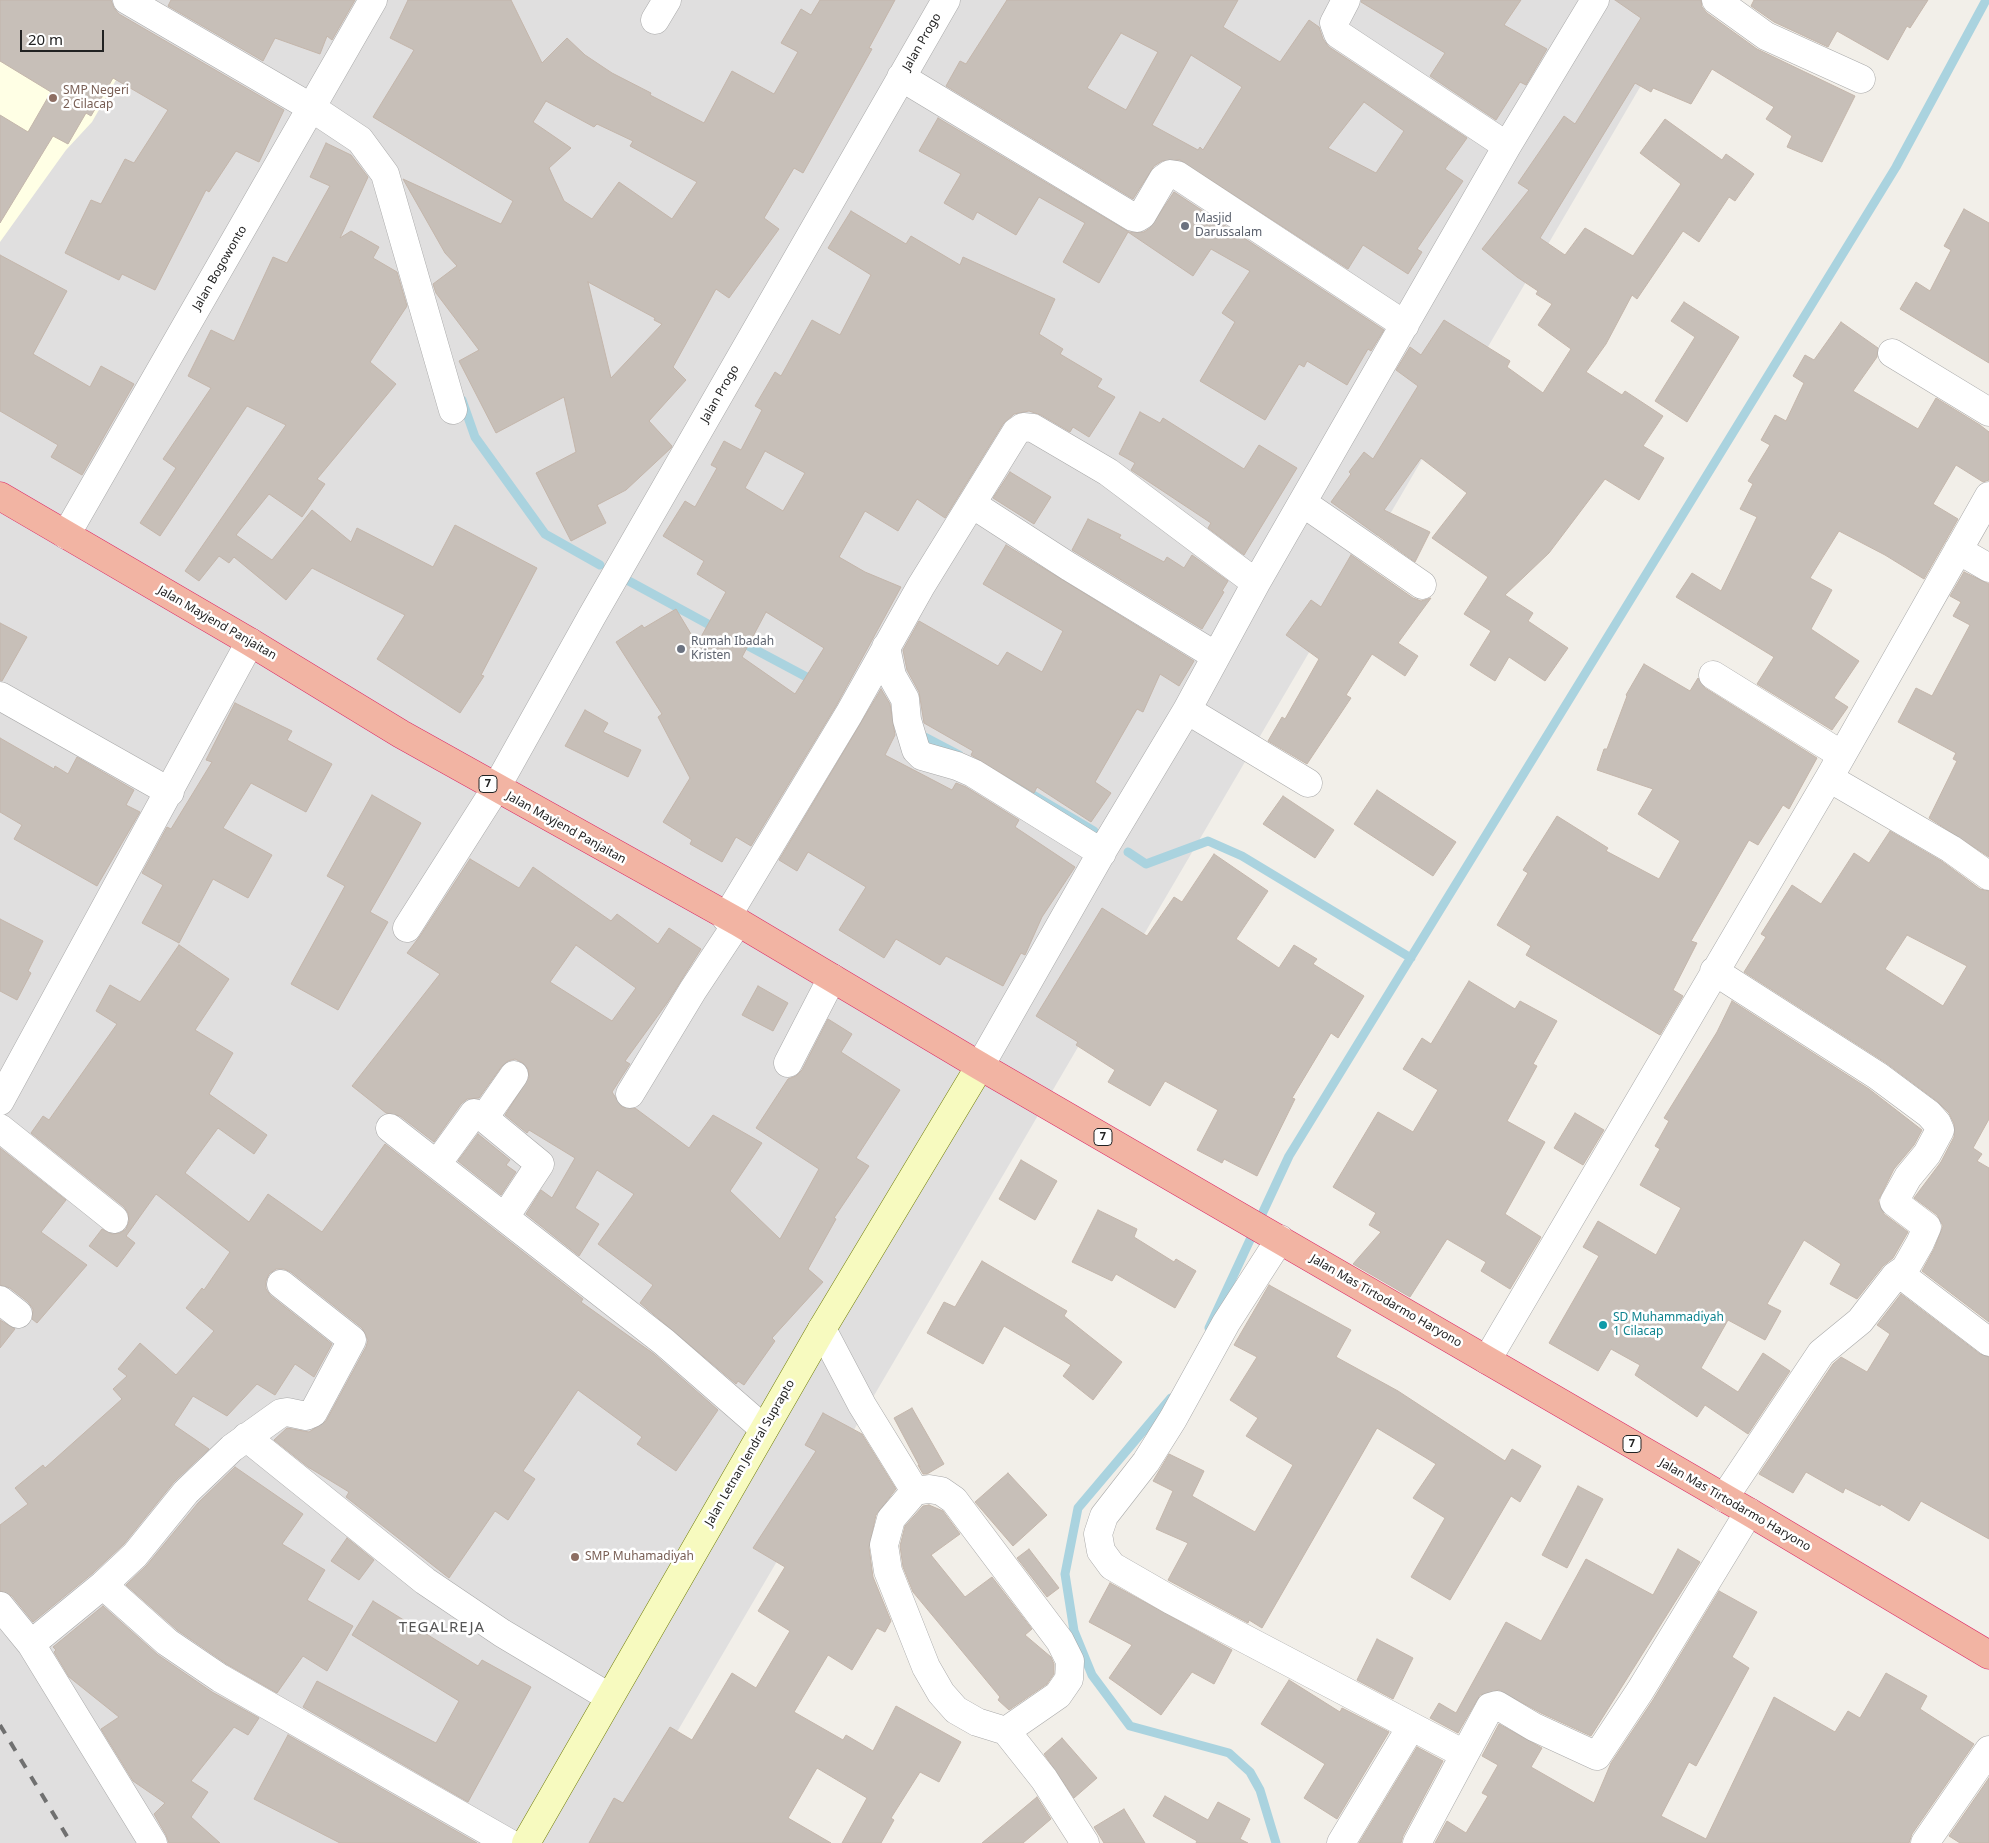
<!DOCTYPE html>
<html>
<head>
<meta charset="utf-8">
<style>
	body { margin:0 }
	#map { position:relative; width:1989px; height:1843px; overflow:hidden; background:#f2efe9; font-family:"Noto Sans",sans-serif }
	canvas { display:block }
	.scale { position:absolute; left:20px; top:30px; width:84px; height:22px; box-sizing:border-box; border:2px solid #222; border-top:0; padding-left:6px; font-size:15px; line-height:18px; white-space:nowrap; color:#222; -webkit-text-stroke:4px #fff; paint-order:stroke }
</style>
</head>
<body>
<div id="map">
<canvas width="1989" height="1843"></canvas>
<div class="scale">20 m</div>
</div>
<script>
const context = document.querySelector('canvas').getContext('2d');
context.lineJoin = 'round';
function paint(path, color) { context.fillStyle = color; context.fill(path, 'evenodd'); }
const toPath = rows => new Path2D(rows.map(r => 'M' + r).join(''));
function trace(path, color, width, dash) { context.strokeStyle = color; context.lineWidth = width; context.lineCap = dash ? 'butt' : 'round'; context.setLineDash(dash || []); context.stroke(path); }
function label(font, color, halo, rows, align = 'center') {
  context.font = font + ' "Noto Sans",sans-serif'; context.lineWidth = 5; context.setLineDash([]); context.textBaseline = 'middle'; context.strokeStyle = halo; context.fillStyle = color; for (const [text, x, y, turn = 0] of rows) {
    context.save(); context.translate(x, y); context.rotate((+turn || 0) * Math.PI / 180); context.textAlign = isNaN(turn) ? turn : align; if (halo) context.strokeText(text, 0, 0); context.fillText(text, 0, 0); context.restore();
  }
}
paint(toPath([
	[0,0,1691,0,612,1843,0,1843]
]), '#e0dfdf');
paint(toPath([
	[0,1,120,73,92,122,66,150,0,242]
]), '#ffffe5');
trace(toPath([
	[462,400,475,437,545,534,600,565],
	[627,580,717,629],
	[739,641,816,682],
	[917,733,959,755],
	[1008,780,1094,831],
	[1128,852,1146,864,1208,841,1242,856,1411,958],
	[1209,1328,1289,1156,1896,167,1986,0],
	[1171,1398,1078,1508,1065,1574,1074,1631,1092,1675,1130,1726,1229,1753,1250,1772,1260,1790,1276,1843]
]), '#aad3df', 9);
const building = toPath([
	[0,0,111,0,114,8,119,14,284,110,259,162,236,151,209,192,206,190,155,290,122,274,119,280,65,253,91,200,101,204,125,159,134,163,168,110,113,78,91,116,86,113,68,144,53,136,0,223,0,115,28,132,51,92,0,61,0,0],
	[171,0,355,0,332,40,327,36,320,54,275,38,263,61,168,6,171,0],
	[408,0,511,0,542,63,567,38,585,55,612,73,651,93,650,95,704,123,732,71,774,94,798,52,781,43,801,9,811,15,820,0,895,0,869,48,872,49,803,173,794,168,764,218,779,229,729,298,716,289,673,367,686,380,649,421,672,446,671,448,626,490,597,505,606,523,571,541,536,473,576,452,564,397,496,433,459,361,479,350,436,293,433,284,457,266,445,253,403,179,501,224,513,201,373,117,414,50,390,38,408,0],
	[546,101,594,127,597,124,633,141,630,146,697,182,672,219,619,182,592,219,564,201,549,168,571,148,533,122,546,101],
	[588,282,655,318,654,320,662,324,611,378,588,282],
	[1007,0,1238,0,1223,27,1280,62,1309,20,1319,27,1323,39,1329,47,1467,138,1445,169,1463,181,1417,249,1422,252,1408,274,1363,245,1348,269,1180,160,1162,161,1154,166,1133,199,946,86,960,61,966,64,1007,0],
	[1121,33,1158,52,1126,110,1087,88,1121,33],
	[1191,55,1242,87,1203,150,1200,147,1198,150,1152,125,1191,55],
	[1364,102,1404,131,1376,173,1328,148,1364,102],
	[1362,0,1521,0,1504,25,1547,49,1526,85,1520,82,1496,120,1430,76,1445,53,1361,2,1362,0],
	[1615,0,1701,0,1702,7,1707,13,1757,49,1855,96,1822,162,1787,147,1792,136,1766,119,1774,107,1712,69,1691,104,1653,88,1651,92,1635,83,1540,238,1565,255,1585,228,1633,256,1681,184,1640,153,1665,119,1722,160,1726,154,1754,174,1735,201,1729,197,1699,242,1683,231,1637,299,1632,295,1606,344,1586,372,1622,395,1625,391,1663,416,1643,446,1664,458,1639,500,1605,479,1549,553,1505,595,1533,613,1528,621,1568,648,1545,681,1509,657,1495,681,1470,665,1491,631,1464,614,1488,577,1432,538,1467,493,1421,458,1384,510,1430,532,1415,562,1331,502,1351,474,1349,472,1364,452,1373,459,1418,386,1396,370,1410,347,1421,355,1444,320,1510,361,1507,367,1543,393,1571,349,1538,325,1552,304,1536,294,1538,291,1517,277,1482,249,1529,190,1518,183,1564,116,1575,124,1641,18,1615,0],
	[1754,0,1928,0,1910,28,1907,26,1888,60,1837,31,1828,47,1774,22,1751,6,1754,0],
	[938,118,1129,232,1144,232,1150,228,1174,192,1384,330,1371,351,1368,349,1347,385,1307,361,1304,367,1299,364,1265,420,1200,381,1235,322,1222,313,1250,271,1211,249,1193,276,1128,232,1099,283,1063,262,1085,223,1039,197,1016,235,977,212,973,220,944,203,961,174,919,151,938,118],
	[326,143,351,155,368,177,340,238,351,231,379,247,373,258,397,272,407,306,370,362,396,384,317,479,325,484,302,517,269,494,236,535,272,560,312,510,351,542,357,528,433,567,455,525,537,568,481,675,484,676,460,713,377,659,405,615,312,568,286,600,234,557,229,563,219,556,199,581,185,571,286,425,247,406,160,536,140,523,176,468,163,459,211,388,188,376,211,330,234,341,273,257,287,263,330,186,310,177,326,143],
	[1964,209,1989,223,1989,363,1900,309,1916,282,1930,291,1951,250,1944,246,1964,209],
	[851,211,906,244,911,236,960,265,963,257,1055,299,1039,334,1063,349,1060,354,1102,379,1097,387,1115,397,1089,437,1073,427,1070,432,1041,415,1029,411,1014,414,1003,424,945,518,917,499,898,531,865,511,839,557,865,572,901,587,836,706,751,846,736,837,722,862,690,844,692,840,663,822,690,778,658,717,662,714,616,642,642,625,644,628,676,609,697,644,726,592,697,574,704,561,663,536,685,501,695,507,717,468,711,465,724,441,741,450,762,410,755,406,775,372,781,376,812,320,840,335,871,275,828,248,851,211],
	[765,451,805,473,783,511,745,488,765,451],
	[766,612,824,648,795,694,742,657,766,612],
	[0,255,67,291,33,354,90,387,101,366,134,384,82,475,51,457,58,445,0,411,0,255],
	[1684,302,1739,337,1687,422,1655,401,1695,337,1671,321,1684,302],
	[1841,322,1878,348,1877,357,1853,391,1918,429,1936,398,1980,425,1989,432,1989,480,1983,482,1956,465,1933,504,1958,519,1924,579,1885,555,1839,531,1810,578,1832,590,1811,629,1859,661,1834,698,1848,707,1832,730,1757,684,1774,657,1676,597,1692,573,1721,591,1757,517,1740,509,1753,484,1748,481,1770,445,1761,440,1775,415,1786,421,1804,383,1793,376,1805,355,1814,360,1841,322],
	[1140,412,1160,423,1163,418,1244,469,1259,445,1297,468,1244,555,1208,528,1211,523,1131,470,1135,463,1119,454,1140,412],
	[1010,472,1051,497,1034,524,993,498,1010,472],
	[1088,519,1121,535,1119,538,1164,562,1167,557,1184,568,1192,555,1228,581,1222,591,1224,592,1202,629,1072,550,1088,519],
	[1006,545,1194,661,1179,686,1160,674,1143,712,1137,709,1095,782,1111,793,1091,822,1037,787,1034,793,971,755,973,751,924,723,919,692,907,670,903,650,919,621,998,666,1007,652,1042,672,1063,631,983,584,1006,545],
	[1351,555,1413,598,1421,601,1431,598,1398,643,1418,656,1405,676,1372,654,1346,695,1351,698,1307,764,1268,741,1282,717,1285,719,1319,659,1286,635,1311,600,1321,607,1351,555],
	[1964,572,1989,584,1989,857,1929,818,1957,761,1953,759,1956,753,1898,722,1916,688,1932,696,1970,625,1953,616,1961,602,1950,596,1964,572],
	[0,623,27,637,2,681,0,680,0,623],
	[1644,664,1690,691,1698,678,1705,688,1817,758,1789,809,1783,805,1758,845,1749,840,1691,941,1697,943,1673,990,1683,996,1660,1035,1526,955,1531,946,1497,925,1528,873,1523,870,1557,816,1608,848,1606,851,1659,879,1680,841,1638,814,1653,789,1597,770,1604,749,1607,749,1627,696,1626,695,1644,664],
	[881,689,890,704,895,735,885,755,952,790,956,783,966,787,1019,820,1015,827,1075,867,1042,917,1025,955,1021,953,1003,986,946,956,940,965,896,939,884,958,839,930,866,887,808,852,797,871,779,860,881,689],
	[235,703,292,731,287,740,332,764,306,812,251,783,223,828,272,855,248,898,213,879,179,943,142,923,163,885,142,873,167,827,171,829,212,762,206,760,235,703],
	[585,710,608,723,603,732,641,750,628,777,565,746,585,710],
	[0,738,54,769,55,766,68,774,77,757,134,790,126,805,140,812,97,886,14,839,22,825,0,812,0,738],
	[1377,790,1456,842,1433,876,1354,824,1377,790],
	[372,795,421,823,370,912,388,922,338,1010,291,984,345,886,327,876,372,795],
	[1283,796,1334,830,1315,858,1263,824,1283,796],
	[1890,831,1943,862,1980,889,1989,891,1989,1119,1973,1148,1982,1154,1977,1161,1989,1168,1989,1322,1922,1271,1934,1249,1943,1226,1937,1215,1914,1198,1941,1162,1954,1137,1954,1124,1949,1113,1938,1102,1886,1063,1744,972,1766,937,1761,934,1792,885,1821,904,1854,853,1869,863,1890,831],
	[1907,935,1967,966,1943,1006,1885,969,1907,935],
	[1214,854,1268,891,1236,939,1279,968,1294,945,1317,959,1313,964,1364,996,1338,1038,1331,1033,1292,1098,1295,1099,1257,1176,1224,1159,1222,1163,1197,1150,1218,1110,1165,1081,1150,1106,1108,1082,1115,1070,1076,1045,1078,1042,1036,1016,1102,908,1147,936,1174,897,1182,902,1214,854],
	[470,859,519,888,533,867,611,921,617,914,658,944,669,928,701,949,667,1003,625,1061,630,1064,612,1092,622,1107,635,1108,689,1148,713,1115,762,1143,730,1191,780,1239,819,1169,756,1128,788,1079,796,1076,802,1070,828,1019,852,1034,841,1052,900,1090,856,1158,869,1166,834,1218,836,1219,808,1269,823,1282,772,1338,775,1341,744,1385,738,1381,736,1384,640,1303,653,1285,598,1244,634,1194,597,1170,575,1208,599,1224,579,1256,526,1214,541,1190,552,1198,575,1158,529,1130,527,1133,505,1115,529,1077,528,1069,523,1063,515,1059,508,1061,502,1066,479,1098,467,1099,461,1104,434,1142,400,1116,386,1113,352,1086,440,974,407,953,420,936,470,859],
	[576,945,636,988,612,1021,550,982,576,945],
	[0,919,43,941,28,971,31,973,17,1000,0,991,0,919],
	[179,945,229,979,195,1030,233,1053,209,1094,267,1135,254,1154,218,1128,185,1173,249,1222,268,1194,322,1232,385,1144,583,1299,581,1302,654,1354,718,1410,676,1471,637,1444,642,1437,578,1390,523,1471,535,1479,508,1520,495,1511,449,1578,346,1497,349,1492,308,1467,274,1440,287,1428,309,1432,326,1421,366,1347,368,1340,362,1328,291,1272,284,1269,276,1269,269,1274,266,1281,266,1289,271,1296,332,1344,314,1377,295,1364,275,1395,257,1384,227,1416,193,1396,174,1425,209,1449,174,1482,124,1544,93,1573,33,1622,12,1596,0,1591,0,1525,28,1504,15,1488,43,1465,45,1468,122,1399,113,1389,127,1376,118,1369,140,1343,176,1375,214,1331,186,1308,202,1288,204,1290,230,1252,156,1194,126,1236,135,1243,117,1267,89,1246,102,1229,112,1234,120,1233,126,1229,129,1221,128,1213,124,1207,31,1133,43,1116,49,1120,117,1024,96,1011,110,985,140,1002,179,945],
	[1469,981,1515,1009,1520,1001,1557,1021,1533,1064,1537,1066,1507,1121,1545,1142,1505,1214,1541,1237,1510,1289,1481,1271,1486,1262,1447,1239,1410,1297,1353,1264,1381,1232,1369,1225,1376,1213,1333,1187,1378,1112,1413,1132,1438,1090,1403,1069,1422,1038,1431,1044,1469,981],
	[758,986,788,1003,773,1031,742,1015,758,986],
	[1732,1001,1869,1089,1922,1130,1914,1145,1894,1169,1878,1201,1884,1214,1908,1232,1893,1258,1883,1266,1857,1299,1830,1284,1841,1264,1804,1240,1767,1304,1781,1311,1765,1340,1728,1320,1701,1368,1738,1392,1763,1353,1790,1371,1748,1434,1705,1405,1697,1417,1635,1375,1640,1365,1611,1349,1598,1371,1549,1343,1599,1256,1583,1247,1598,1221,1656,1255,1681,1208,1640,1185,1660,1149,1655,1146,1669,1121,1664,1118,1717,1032,1732,1001],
	[1575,1113,1604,1130,1583,1165,1554,1148,1575,1113],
	[478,1134,510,1160,506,1165,516,1172,501,1195,458,1161,478,1134],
	[0,1148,66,1200,41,1232,87,1265,37,1323,32,1319,33,1309,28,1302,10,1288,0,1285,0,1148],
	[1021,1160,1057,1181,1035,1220,999,1199,1021,1160],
	[1098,1210,1137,1229,1134,1237,1174,1262,1176,1259,1196,1271,1175,1308,1116,1274,1112,1281,1072,1262,1098,1210],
	[982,1261,1067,1311,1064,1316,1122,1362,1093,1400,1063,1376,1071,1365,1004,1326,983,1364,927,1333,944,1302,955,1307,982,1261],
	[1269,1285,1351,1330,1336,1357,1398,1391,1505,1461,1512,1449,1541,1466,1520,1502,1511,1496,1450,1600,1411,1577,1445,1518,1413,1498,1436,1464,1377,1428,1262,1628,1249,1620,1248,1623,1168,1580,1188,1543,1156,1529,1173,1491,1153,1481,1169,1454,1204,1471,1192,1496,1255,1532,1293,1465,1246,1436,1258,1418,1230,1400,1257,1357,1234,1345,1269,1285],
	[1901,1294,1980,1354,1989,1357,1989,1539,1921,1501,1909,1521,1881,1504,1880,1506,1845,1488,1843,1493,1806,1472,1793,1493,1759,1474,1833,1364,1841,1357,1867,1372,1890,1334,1877,1325,1901,1294],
	[0,1320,15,1329,0,1348,0,1320],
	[912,1408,944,1464,927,1474,923,1474,918,1465,920,1467,894,1418,912,1408],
	[823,1413,862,1434,896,1489,876,1515,869,1547,873,1577,891,1621,885,1632,877,1628,852,1670,828,1655,794,1712,843,1740,846,1735,873,1751,896,1706,961,1742,939,1782,920,1772,891,1818,894,1820,881,1843,842,1843,867,1798,817,1768,788,1818,831,1843,589,1843,614,1798,623,1803,670,1727,692,1740,732,1673,756,1688,790,1631,758,1611,785,1567,753,1548,816,1451,805,1445,823,1413],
	[235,1467,303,1514,282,1544,325,1570,307,1600,353,1626,327,1671,303,1656,277,1693,228,1665,177,1630,126,1585,147,1565,198,1503,235,1467],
	[1008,1473,1047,1515,1013,1546,975,1502,1008,1473],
	[1578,1486,1603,1499,1567,1568,1542,1555,1578,1486],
	[929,1505,943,1511,960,1534,931,1555,965,1597,992,1577,1032,1629,1025,1635,1051,1657,1054,1664,1054,1674,1047,1684,1009,1710,998,1700,1000,1697,913,1592,903,1567,900,1546,905,1526,923,1506,929,1505],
	[347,1538,374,1560,359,1580,331,1561,347,1538],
	[1029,1549,1059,1588,1047,1597,1017,1558,1029,1549],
	[1678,1549,1700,1562,1591,1736,1541,1713,1499,1690,1480,1695,1458,1733,1430,1718,1439,1703,1456,1713,1506,1622,1541,1641,1586,1559,1653,1595,1678,1549],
	[1110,1583,1232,1650,1214,1684,1192,1672,1161,1715,1109,1678,1132,1645,1089,1622,1110,1583],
	[1719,1591,1757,1612,1732,1657,1749,1668,1696,1766,1689,1762,1661,1816,1706,1839,1774,1697,1835,1732,1848,1711,1860,1718,1886,1673,1927,1696,1920,1709,1974,1744,1912,1834,1909,1843,1435,1843,1447,1821,1466,1833,1488,1796,1482,1793,1498,1765,1482,1756,1499,1724,1542,1748,1531,1767,1594,1803,1611,1763,1653,1700,1719,1591],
	[373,1601,478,1666,482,1660,531,1687,468,1802,303,1707,317,1681,436,1743,459,1701,352,1635,373,1601],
	[103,1606,158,1655,212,1692,259,1718,248,1735,234,1727,191,1781,208,1792,191,1817,220,1843,169,1843,166,1835,154,1814,165,1803,133,1781,101,1729,119,1717,69,1677,54,1652,56,1650,53,1647,103,1606],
	[1377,1639,1413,1658,1393,1699,1357,1680,1377,1639],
	[1289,1680,1340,1712,1342,1708,1389,1732,1337,1819,1304,1798,1325,1764,1261,1724,1289,1680],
	[288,1735,477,1843,340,1843,254,1799,288,1735],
	[1062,1738,1097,1778,1074,1798,1044,1754,1062,1738],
	[1417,1747,1443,1761,1403,1836,1401,1843,1359,1843,1417,1747],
	[1989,1778,1989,1843,1960,1843,1949,1836,1989,1778],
	[1165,1796,1208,1820,1218,1802,1250,1819,1240,1839,1248,1843,1196,1843,1197,1841,1153,1816,1165,1796],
	[1037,1797,1051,1819,1023,1843,982,1843,1037,1797],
	[1124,1809,1145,1843,1104,1843,1094,1827,1124,1809]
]);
paint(building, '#c7bfb8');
trace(building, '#c4b6ab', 1);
const minor = toPath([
	[127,0,312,108,360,140,385,174,453,410],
	[1346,0,1334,23,1338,34,1507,146],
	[1716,0,1766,36,1861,79],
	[655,20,667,0],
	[901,77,1133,217,1137,218,1142,215,1163,179,1170,174,1177,175,1405,325],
	[1892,353,1989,412],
	[1303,503,1422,585],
	[972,504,1068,566,1216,656],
	[66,535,373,0],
	[1958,550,1989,568],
	[886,647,892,676,905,699,907,720,916,750,922,756,957,766,973,773,1102,853],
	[1713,675,1842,755],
	[0,696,170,792],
	[1187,710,1308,783],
	[1829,778,1951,849,1989,876],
	[726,918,849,714,921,586,1016,432,1023,427,1033,428,1108,472,1256,583],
	[407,928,496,788,592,616,946,0],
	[1714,971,1878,1076,1929,1114,1937,1123,1940,1130,1927,1154,1908,1177,1894,1202,1927,1227,1920,1243,1905,1269,1895,1276,1860,1321,1821,1353,1724,1498],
	[788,1063,832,978],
	[980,1066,1103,850,1187,710,1256,583,1507,146,1595,0],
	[630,1094,693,990,738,922],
	[0,1101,250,642],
	[484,1118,514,1075],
	[0,1128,114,1219],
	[390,1128,664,1342,764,1429],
	[437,1164,474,1113,484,1118,540,1164,505,1217],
	[1280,1239,1226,1323,1173,1419,1146,1462,1104,1516,1098,1534,1101,1551,1112,1566,1171,1600,1464,1754],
	[1900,1274,1989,1342],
	[0,1300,18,1314],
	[822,1329,862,1405,915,1491,929,1489,941,1491,954,1500,1060,1641,1070,1661,1069,1679,1058,1695,1006,1731,1044,1779,1085,1843],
	[1487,1360,1829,778,1989,496],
	[246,1437,425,1581,502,1633,609,1697],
	[915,1491,891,1519,884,1545,888,1571,926,1667,941,1693,956,1710,977,1722,1006,1731],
	[103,1585,167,1642,220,1678,509,1843],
	[0,1606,31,1644,153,1843],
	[31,1644,103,1585,135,1555,186,1492,232,1448,281,1413,287,1412,306,1416,313,1413,352,1340,281,1284],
	[1341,1843,1411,1727],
	[1417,1843,1490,1707,1497,1705,1534,1727,1597,1756,1640,1691,1749,1512],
	[1925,1843,1989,1750]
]);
const secondary = toPath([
	[526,1843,822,1329,980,1066]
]);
const trunk = toPath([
	[0,496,250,642,401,734,738,922,980,1066,1749,1512,1989,1655]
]);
trace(minor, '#a9a9a9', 29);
trace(secondary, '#707d05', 29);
trace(trunk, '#dc2a67', 29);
trace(minor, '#fff', 28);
trace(secondary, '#f7fabf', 28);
trace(trunk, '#f2b4a3', 28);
trace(toPath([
	[0,1725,71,1843]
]), '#707070', 4, [10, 10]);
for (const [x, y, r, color] of [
	[53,98,5,"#8d6e63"],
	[1185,226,5,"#6b7280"],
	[681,649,5,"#6b7280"],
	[1603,1325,5,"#0f9aa8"],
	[575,1557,5,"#8d6e63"]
]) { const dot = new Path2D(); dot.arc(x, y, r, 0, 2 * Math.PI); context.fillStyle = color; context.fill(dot); trace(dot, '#fff', 2); }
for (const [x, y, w] of [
	[488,784,18],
	[1103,1137,18],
	[1632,1444,18]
]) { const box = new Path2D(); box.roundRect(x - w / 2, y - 8.5, w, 17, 4); context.fillStyle = '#fff'; context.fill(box); trace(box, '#222', 1); }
label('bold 11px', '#222', null, [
	["7",488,784],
	["7",1103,1137],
	["7",1632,1444]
]);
label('12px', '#222', '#fff', [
	["Jalan Progo",922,42,-60],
	["Jalan Bogowonto",220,268,-60],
	["Jalan Progo",720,394,-60],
	["Jalan Mayjend Panjaitan",217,623,30],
	["Jalan Mayjend Panjaitan",566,828,29],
	["Jalan Mas Tirtodarmo Haryono",1386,1301,30],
	["Jalan Letnan Jendral Suprapto",750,1453,-60],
	["Jalan Mas Tirtodarmo Haryono",1735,1505,30]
]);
label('12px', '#785e54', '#fff', [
	["SMP Negeri",63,91],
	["2 Cilacap",63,105],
	["SMP Muhamadiyah",585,1557]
], 'left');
label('12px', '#5b616d', '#fff', [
	["Masjid",1195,219],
	["Darussalam",1195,233],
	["Rumah Ibadah",691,642],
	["Kristen",691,656]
], 'left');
label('12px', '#0d838f', '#fff', [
	["SD Muhammadiyah",1613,1318],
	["1 Cilacap",1613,1332]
], 'left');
context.letterSpacing = '1px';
label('15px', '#555', '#fff', [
	["TEGALREJA",442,1628]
]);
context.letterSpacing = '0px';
</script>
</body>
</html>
